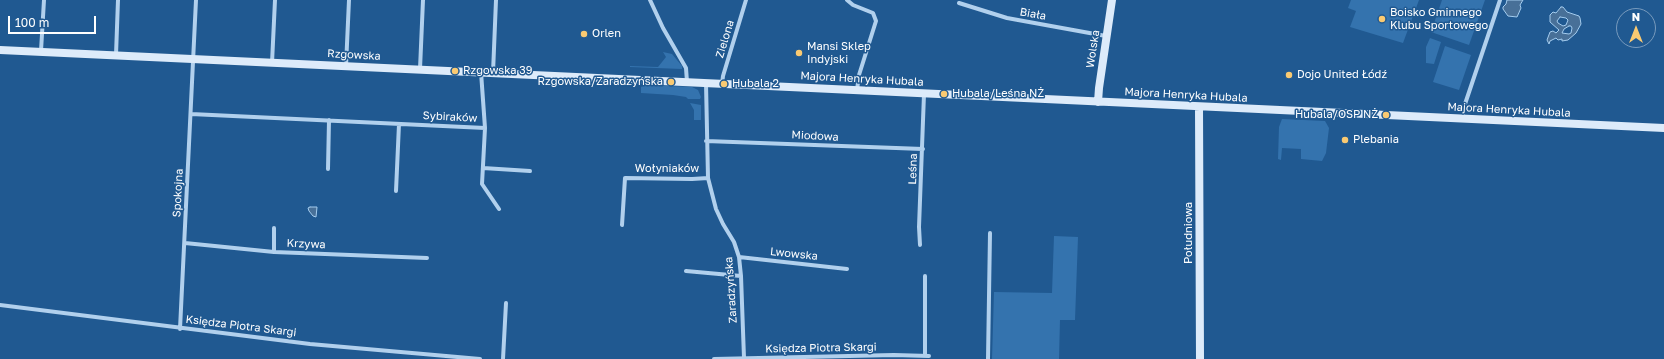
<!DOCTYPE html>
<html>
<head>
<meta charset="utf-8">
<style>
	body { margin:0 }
	#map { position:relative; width:1664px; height:359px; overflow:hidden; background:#205991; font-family:"Golos Text",sans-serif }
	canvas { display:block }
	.north { position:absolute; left:1616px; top:8px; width:40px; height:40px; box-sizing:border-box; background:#205991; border:1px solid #799bbd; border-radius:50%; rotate:0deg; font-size:11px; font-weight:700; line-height:16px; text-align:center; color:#fff }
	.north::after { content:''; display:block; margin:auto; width:14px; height:18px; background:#faca72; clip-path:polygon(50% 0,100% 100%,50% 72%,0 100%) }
	.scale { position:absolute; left:8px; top:16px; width:88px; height:18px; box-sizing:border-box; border:2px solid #fff; border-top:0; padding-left:5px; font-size:12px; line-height:14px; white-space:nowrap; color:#fff; -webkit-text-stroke:3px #205991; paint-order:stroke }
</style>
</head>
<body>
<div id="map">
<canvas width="1664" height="359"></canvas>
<div class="north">N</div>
<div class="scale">100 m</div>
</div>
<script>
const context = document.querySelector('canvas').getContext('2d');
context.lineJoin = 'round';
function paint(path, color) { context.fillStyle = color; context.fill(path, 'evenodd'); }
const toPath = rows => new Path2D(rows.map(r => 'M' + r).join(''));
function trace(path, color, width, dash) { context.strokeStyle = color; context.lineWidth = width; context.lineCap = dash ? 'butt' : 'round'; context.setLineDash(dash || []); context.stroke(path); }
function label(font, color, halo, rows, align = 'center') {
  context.font = font + ' "Golos Text",sans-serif'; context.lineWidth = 3; context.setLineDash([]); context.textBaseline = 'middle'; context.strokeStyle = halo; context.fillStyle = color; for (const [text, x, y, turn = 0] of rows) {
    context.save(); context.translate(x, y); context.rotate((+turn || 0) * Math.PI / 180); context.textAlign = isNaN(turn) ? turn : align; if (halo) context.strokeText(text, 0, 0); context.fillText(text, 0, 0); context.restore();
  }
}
paint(toPath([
	[1351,0,1419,0,1403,43,1350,27,1356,11,1348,8],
	[1442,0,1485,0,1469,45,1431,32],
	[1430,38,1441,42,1434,64,1426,63,1426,47],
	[1445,46,1471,55,1459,90,1433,82],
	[663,52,672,54,682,66,682,69,630,67,630,66,658,67,666,57],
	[645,85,692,87,698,90,701,97,700,99,688,99,686,97,673,95,641,93,641,87],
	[690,103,701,105,701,120,694,120,694,110],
	[1282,119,1325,121,1329,128,1326,153,1322,161,1301,159,1301,149,1282,148,1281,160,1278,159,1279,127],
	[1054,236,1078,237,1075,320,1060,320,1059,359,992,359,994,292,1052,293]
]), '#3473ae');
const water = toPath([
	[1507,0,1523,0,1520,5,1521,8,1517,17,1508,16,1503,9,1503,7,1506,4,1507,0],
	[1561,7,1563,7,1567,12,1579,16,1580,18,1581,24,1576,33,1568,40,1562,41,1562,39,1558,40,1556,38,1550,41,1549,44,1547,40,1550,32,1553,31,1556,33,1559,30,1550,22,1550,15,1553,12,1556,13,1561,7],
	[1560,17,1566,18,1568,20,1566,25,1563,26,1558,23,1557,21,1560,17],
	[1569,26,1571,26,1572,28,1571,33,1569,34,1562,33,1564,29,1569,26],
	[310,207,317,207,316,217,313,216,309,211,308,208,310,207]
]);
paint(water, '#487098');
trace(water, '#a4ccee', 1);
trace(toPath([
	[650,0,663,28,686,68,687,82],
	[847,0,853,5,873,13,876,21,859,75,857,90],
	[959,3,1007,18,1106,36],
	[41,51,44,0],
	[116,55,118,0],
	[272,63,275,0],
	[346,66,349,0],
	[420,69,423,0],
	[481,72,485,128,482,184,499,209],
	[493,73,496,0],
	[706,83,708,178,716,209,723,224,734,242,739,257,741,276,744,358],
	[722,84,723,76,746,0],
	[191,114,485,128],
	[1463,119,1463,110,1500,0],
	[706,141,923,149],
	[483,168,530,171],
	[328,169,329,120],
	[396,191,399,124],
	[622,225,625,178,692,179,708,178],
	[274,228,274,252],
	[185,243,274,252,427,258],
	[920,245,919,227,924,94],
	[739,257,847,269],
	[686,271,741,276],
	[0,305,310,344,480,359],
	[180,329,196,0],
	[925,356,925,276],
	[503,359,506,303],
	[714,359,894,355,929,356],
	[988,359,990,233]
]), '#b1d0ed', 4);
trace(toPath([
	[0,50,1664,128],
	[1098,102,1099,88,1112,0],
	[1199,107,1200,359]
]), '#ddebfa', 8);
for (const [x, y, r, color] of [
	[1382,19,4,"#faca72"],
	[584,34,4,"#faca72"],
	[799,53,4,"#faca72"],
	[455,71,4,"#faca72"],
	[1289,75,4,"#faca72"],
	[671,82,4,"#faca72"],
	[724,84,4,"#faca72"],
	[944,94,4,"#faca72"],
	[1386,115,4,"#faca72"],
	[1345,140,4,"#faca72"]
]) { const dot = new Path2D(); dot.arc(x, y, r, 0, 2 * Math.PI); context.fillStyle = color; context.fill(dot); trace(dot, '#205991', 1.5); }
label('11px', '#fff', '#205991', [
	["Boisko Gminnego",1390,13],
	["Klubu Sportowego",1390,26],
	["Orlen",592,34],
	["Mansi Sklep",807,47],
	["Indyjski",807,60],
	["Rzgowska 39",463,71],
	["Dojo United Łódź",1297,75],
	["Rzgowska/Zaradzyńska",663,82,"right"],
	["Hubala 2",732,84],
	["Hubala/Leśna NŻ",952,94],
	["Hubala/OSP NŻ",1378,115,"right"],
	["Plebania",1353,140]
], 'left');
label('11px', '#fff', '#205991', [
	["Biała",1033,14,10],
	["Zielona",725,39,-73],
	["Wolska",1093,49,-81],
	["Rzgowska",354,55,3],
	["Majora Henryka Hubala",862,79,3],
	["Majora Henryka Hubala",1186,95,3],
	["Majora Henryka Hubala",1509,110,3],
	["Sybiraków",450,117,3],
	["Miodowa",815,136,3],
	["Wołyniaków",667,169],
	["Leśna",913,169,-88],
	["Spokojna",178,193,-87],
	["Południowa",1189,233,-90],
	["Krzywa",306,244,2],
	["Lwowska",794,254,6],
	["Zaradzyńska",731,290,-94],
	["Księdza Piotra Skargi",241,326,7],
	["Księdza Piotra Skargi",821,348,-1]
]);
</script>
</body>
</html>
